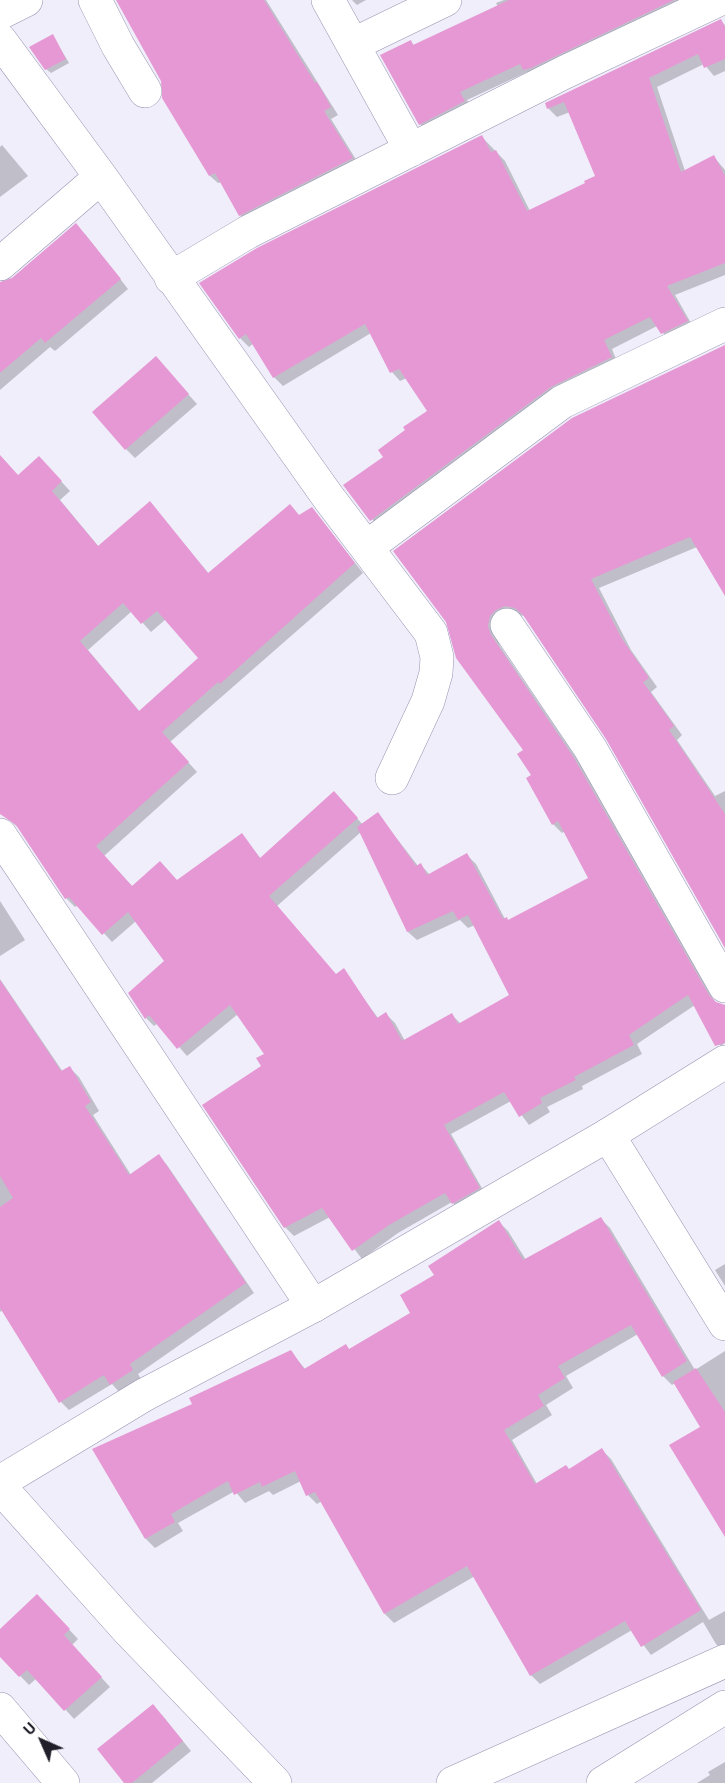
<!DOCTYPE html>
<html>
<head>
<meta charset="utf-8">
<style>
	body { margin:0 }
	#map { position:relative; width:725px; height:1783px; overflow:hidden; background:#f0eefb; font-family:"Titillium Web",sans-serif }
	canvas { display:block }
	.north { position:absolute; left:12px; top:1711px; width:60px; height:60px; -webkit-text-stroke:4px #fff; paint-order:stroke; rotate:315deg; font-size:16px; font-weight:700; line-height:24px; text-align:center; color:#201f2a }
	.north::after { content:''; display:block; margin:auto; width:21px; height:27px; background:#201f2a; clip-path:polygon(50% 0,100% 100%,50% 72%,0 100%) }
</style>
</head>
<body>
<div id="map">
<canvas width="725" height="1783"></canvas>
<div class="north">U</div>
</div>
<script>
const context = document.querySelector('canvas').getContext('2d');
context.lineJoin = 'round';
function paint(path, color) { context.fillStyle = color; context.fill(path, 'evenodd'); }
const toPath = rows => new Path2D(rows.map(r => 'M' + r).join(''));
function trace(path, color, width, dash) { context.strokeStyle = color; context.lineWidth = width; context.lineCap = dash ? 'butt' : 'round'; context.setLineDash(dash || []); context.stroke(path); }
paint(toPath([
	[118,0,266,0,338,115,331,119,360,166,248,223,240,215,222,182,218,183,210,176,164,97,163,81],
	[352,0,366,0,357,5],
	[504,0,696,0,532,78,527,72,467,100,472,110,428,132,420,124,411,42,415,46,498,7,496,3],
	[721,21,725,25,725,71,714,76,704,64,657,87,685,171,714,157,725,170,725,275,675,295,695,330,671,342,657,326,612,349,619,367,380,529,345,486,385,457,429,411,407,378,400,381,392,372,371,333,283,386,274,377,254,343,249,347,240,338,482,137,505,161,530,211,587,184,597,177,570,112,557,117,548,108],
	[53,36,69,63,51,73,46,69],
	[2,145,28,176,0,197,0,147],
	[85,234,128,289,55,351,50,347,0,390,0,283,3,284],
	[725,346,725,593,697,547,599,588,631,650,657,687,651,692,682,735,677,740,715,796,725,791,725,945,607,737,525,616,516,615,497,637,500,646,583,768,716,1004,725,1006,725,1043,721,1046,712,1037,695,1005,637,1044,642,1054,582,1086,583,1089,547,1107,550,1112,529,1125,511,1101,451,1134,487,1197,462,1212,452,1202,398,1233,362,1259,330,1217,294,1236,285,1227,263,1066,266,1054,238,1014,187,1056,158,1023,154,1026,146,1018,166,961,136,921,112,942,78,905,75,907,66,898,21,830,0,812,0,456,19,477,48,467,70,491,60,500,99,547,150,503,209,574,312,508,363,573,170,742,197,772,104,856,133,887,177,882,242,835,261,859,343,802,363,825,378,814,418,866,421,865,430,875,467,855,476,864,505,919,509,921,590,879,565,831,562,833,553,824,525,751,448,621],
	[132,611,151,632,166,619,200,658,140,712,88,650],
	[361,832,408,932,417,940,460,920,468,928,475,925,511,996,461,1024,452,1015,405,1041,395,1023,386,1014,378,1018,343,970,336,975,277,906],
	[156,358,197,404,135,458,126,449],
	[0,901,25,940,0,956],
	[0,979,63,1072,70,1068,79,1077,99,1111,93,1115,131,1175,159,1156,167,1165,254,1293,138,1374,141,1379,120,1393,112,1384,69,1410,61,1402,3,1310,0,1312],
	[601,1219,610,1228,695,1370,725,1351,725,1532,702,1427,675,1383,672,1385,663,1376,638,1334,566,1376,573,1388,546,1405,552,1415,512,1440,537,1484,570,1470,602,1450,611,1459,709,1620,725,1611,725,1653,716,1644,703,1622,651,1655,632,1630,540,1684,531,1675,475,1576,394,1623,385,1614,322,1501,317,1504,308,1495,301,1481,273,1495,269,1491,245,1503,235,1491,178,1523,183,1531,155,1548,146,1539,194,1405,291,1352,306,1370,346,1346,350,1350,412,1313,436,1275,499,1222,508,1231,526,1260],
	[725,1264,725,1286,715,1270],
	[46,1605,78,1639,72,1645,110,1687,74,1719,37,1678,29,1685,0,1655,0,1631],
	[162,1715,191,1751,152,1783,126,1783],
	[725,1762,725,1783,697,1783,710,1775,708,1772]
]), '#0003');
paint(toPath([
	[116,0,264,0,315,83,317,82,331,107,324,111,353,158,239,216,215,173,209,176,162,98,161,81],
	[509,0,674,0,531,68,523,70,520,64,460,92,465,101,419,125,380,55,411,40,413,45],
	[721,19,725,27,725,59,704,68,698,54,649,78,681,172,714,155,725,176,725,263,667,286,688,321,661,334,650,317,604,340,612,357,551,387,370,521,343,485,383,457,378,450,405,430,403,427,427,411,399,369,390,373,365,324,273,378,246,334,239,339,199,283,257,248,482,135,491,152,496,150,527,211,585,183,584,181,595,176,564,102,547,109,545,103],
	[53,34,66,59,45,70,29,47],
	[76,223,121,279,45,343,41,338,0,373,0,282,12,278],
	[725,345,725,596,690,537,591,579,622,639,649,678,643,682,674,726,669,730,725,814,725,948,606,739,523,615,515,608,505,606,496,610,490,616,488,626,491,635,574,758,709,995,716,1002,725,1005,725,1043,715,1046,688,995,629,1035,634,1045,574,1077,576,1080,540,1098,542,1103,519,1117,504,1092,444,1125,480,1188,452,1204,445,1193,389,1225,352,1251,322,1208,284,1228,202,1105,261,1066,256,1058,264,1054,230,1005,177,1049,149,1015,145,1019,128,993,164,961,128,912,102,935,69,897,65,899,16,825,0,814,0,455,18,475,39,456,62,481,52,491,98,546,150,501,208,573,290,504,299,515,312,507,355,563,220,684,218,682,162,732,189,762,96,846,132,886,160,861,177,880,242,833,260,858,334,791,358,818,269,896,336,974,344,968,377,1018,386,1012,402,1041,452,1013,458,1024,509,995,468,915,458,920,453,911,407,932,357,827,378,812,416,866,421,863,427,875,467,853,503,919,507,917,508,920,588,878,558,821,552,825,526,778,531,775,517,754,523,750,456,658,446,622,393,551,572,418],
	[123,603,141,624,157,611,198,658,139,711,80,641],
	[156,356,189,394,125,450,92,412],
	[0,980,61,1071,70,1066,91,1102,85,1106,129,1175,159,1154,246,1283,130,1364,133,1370,110,1385,104,1375,59,1403,0,1308,0,1207,13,1198,0,1176],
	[601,1217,687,1361,662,1377,631,1325,558,1366,565,1378,538,1395,544,1406,504,1430,535,1484,566,1465,569,1469,602,1448,701,1610,641,1647,625,1621,530,1676,467,1566,384,1614,315,1492,306,1496,295,1471,262,1487,260,1482,234,1495,228,1481,171,1514,175,1522,145,1539,92,1449,192,1404,189,1398,291,1350,304,1369,346,1344,349,1349,410,1313,400,1295,434,1275,428,1266,499,1220,523,1260],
	[696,1368,725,1412,725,1537,669,1445,700,1427,673,1382],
	[37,1594,70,1629,64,1635,102,1677,64,1711,27,1670,19,1677,0,1657,0,1629],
	[153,1704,183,1741,132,1783,124,1783,97,1749]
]), '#e598d3');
const street = toPath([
	[95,0,118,46,145,91],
	[328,0,411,150],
	[0,13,26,0],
	[0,40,101,177,328,497,431,633,437,657,436,673,428,701,392,778],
	[354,44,445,0],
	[0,264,101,177],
	[171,278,248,232,565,72,718,0],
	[367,547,562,402,725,324],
	[507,625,590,748,725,986],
	[608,1135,725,1062],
	[0,1482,144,1395,313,1306],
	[0,1487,127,1629,275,1783],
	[0,1709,63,1783],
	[453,1783,725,1661],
	[603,1783,725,1707]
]);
const secondary = toPath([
	[0,835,313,1306,608,1135,725,1324]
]);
trace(street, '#9792b0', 34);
trace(secondary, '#9792b0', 34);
trace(street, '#fff', 33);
trace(secondary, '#fff', 33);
</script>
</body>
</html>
